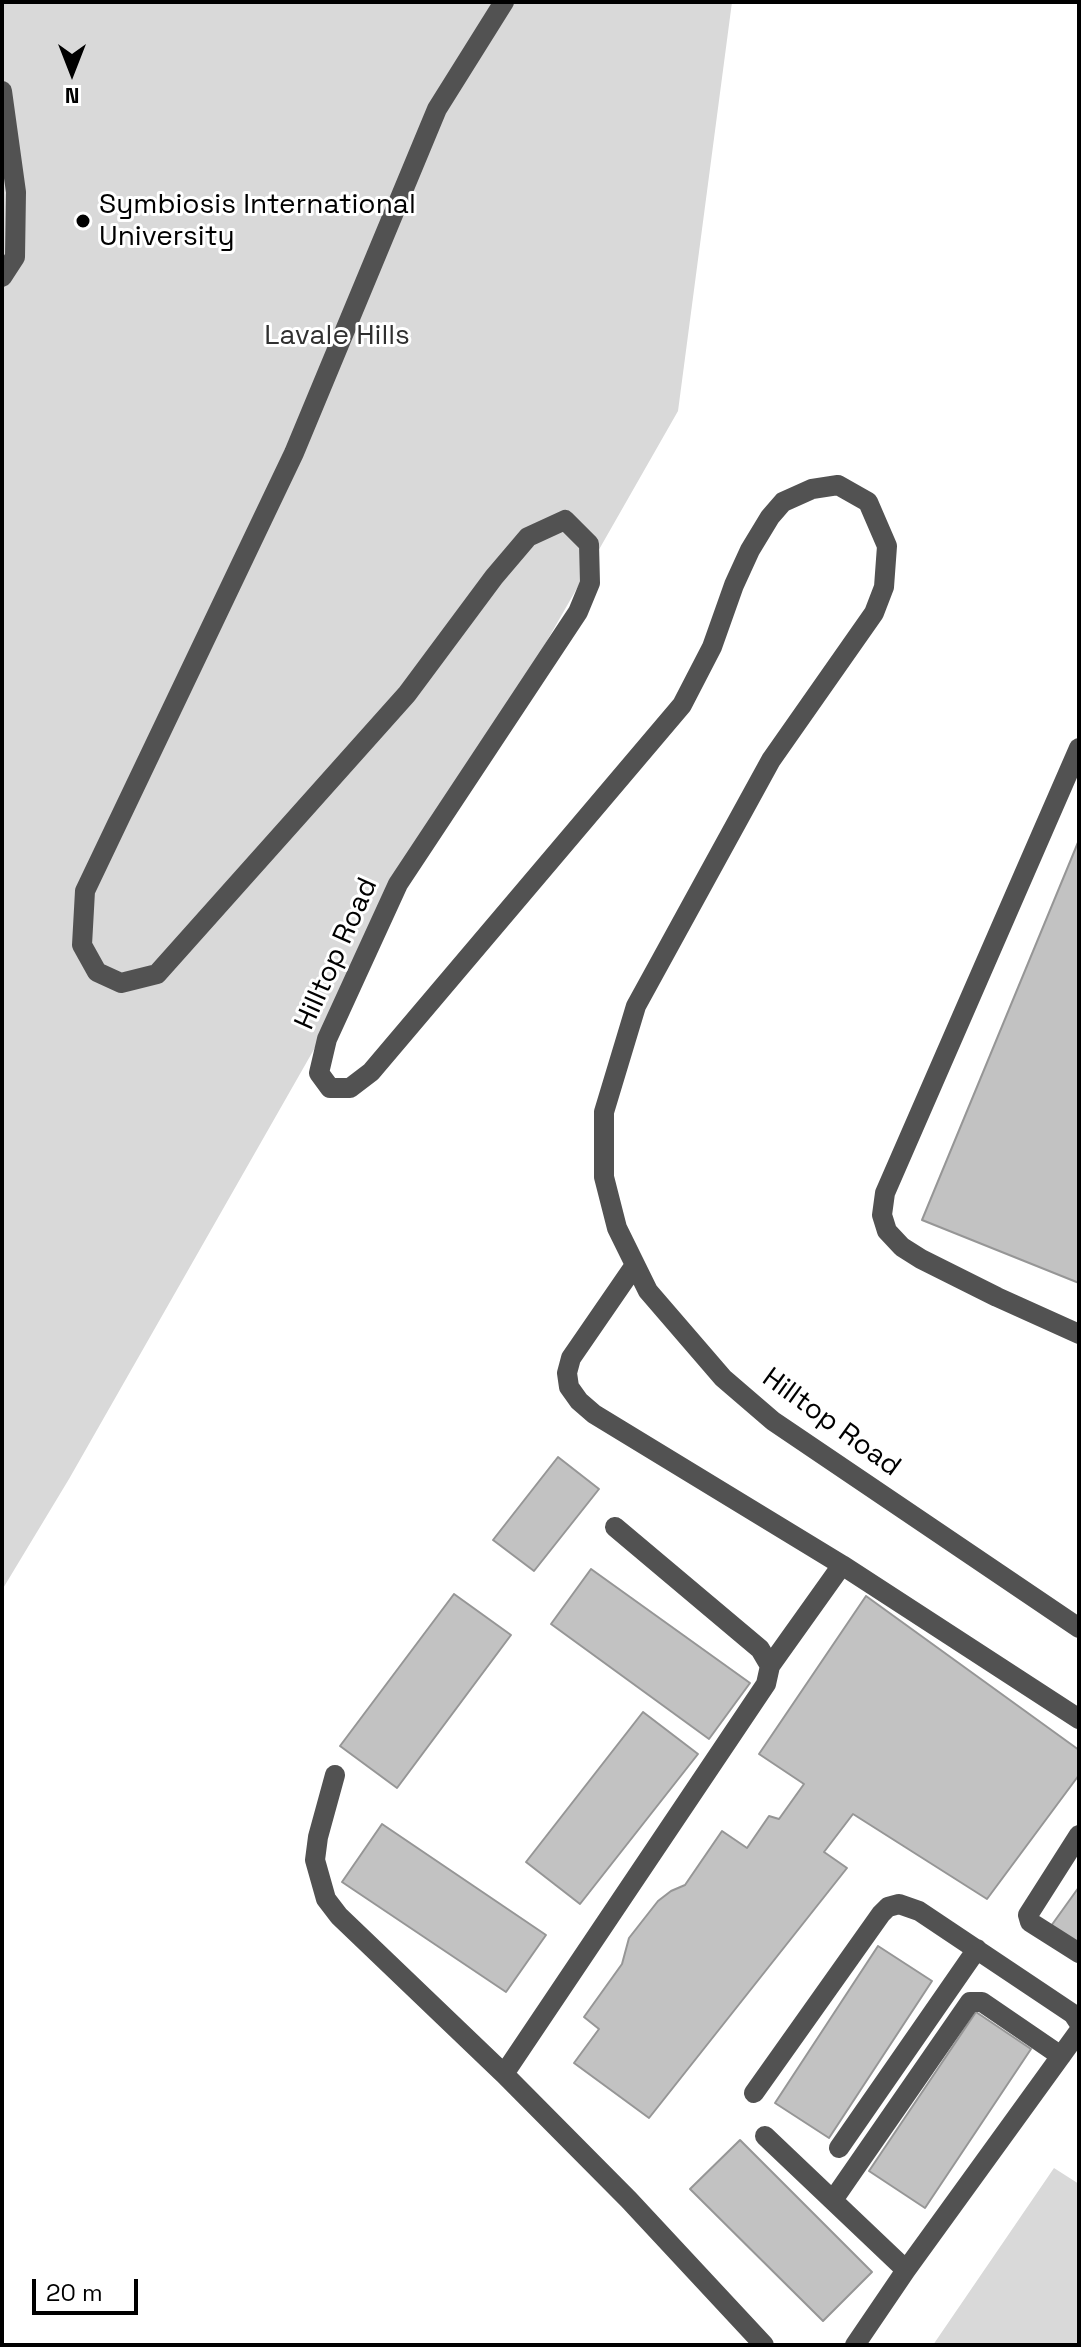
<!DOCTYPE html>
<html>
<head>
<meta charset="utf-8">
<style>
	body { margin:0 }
	#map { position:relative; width:1081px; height:2347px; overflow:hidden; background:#fff; font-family:"Space Grotesk",sans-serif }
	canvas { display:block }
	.frame { position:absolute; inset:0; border:4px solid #000; pointer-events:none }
	.north { position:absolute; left:32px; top:32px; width:80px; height:80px; -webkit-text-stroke:6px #fff; paint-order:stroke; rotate:180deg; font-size:22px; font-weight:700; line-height:32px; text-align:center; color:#000 }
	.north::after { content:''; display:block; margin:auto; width:28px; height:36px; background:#000; clip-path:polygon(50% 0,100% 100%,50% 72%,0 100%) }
	.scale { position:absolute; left:32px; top:2279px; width:106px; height:36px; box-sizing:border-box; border:4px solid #000; border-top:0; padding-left:10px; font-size:24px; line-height:28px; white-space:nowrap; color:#000; -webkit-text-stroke:6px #fff; paint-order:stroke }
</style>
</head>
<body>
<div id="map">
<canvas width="1081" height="2347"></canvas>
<div class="frame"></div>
<div class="north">N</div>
<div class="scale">20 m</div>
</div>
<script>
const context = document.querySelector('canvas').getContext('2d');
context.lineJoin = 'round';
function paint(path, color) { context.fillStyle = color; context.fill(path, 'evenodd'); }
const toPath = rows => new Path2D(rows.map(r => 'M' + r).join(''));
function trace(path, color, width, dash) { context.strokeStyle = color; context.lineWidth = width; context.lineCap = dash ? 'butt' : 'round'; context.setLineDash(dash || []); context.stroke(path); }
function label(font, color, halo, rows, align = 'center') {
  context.font = font + ' "Space Grotesk",sans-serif'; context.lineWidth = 6; context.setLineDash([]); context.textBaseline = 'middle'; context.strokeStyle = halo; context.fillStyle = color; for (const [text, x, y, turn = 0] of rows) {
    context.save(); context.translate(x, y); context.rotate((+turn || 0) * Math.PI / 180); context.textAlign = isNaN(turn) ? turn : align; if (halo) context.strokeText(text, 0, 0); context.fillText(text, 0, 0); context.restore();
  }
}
paint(toPath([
	[2,2,732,2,678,411,69,1479,2,1590],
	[1054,2168,1079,2184,1079,2345,933,2345]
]), '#d9d9d9');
const building = toPath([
	[1079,840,1079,1283,922,1220,1079,840],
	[558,1457,599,1489,534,1571,493,1540,558,1457],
	[591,1569,750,1683,709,1739,551,1624,591,1569],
	[454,1594,511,1635,397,1788,340,1746,454,1594],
	[866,1596,1079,1750,1079,1775,987,1899,853,1814,824,1852,847,1868,649,2118,574,2063,599,2029,584,2017,622,1964,629,1938,658,1901,671,1891,685,1885,722,1831,747,1848,769,1816,779,1819,804,1784,759,1754,866,1596],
	[643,1712,698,1754,580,1904,526,1862,643,1712],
	[382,1824,546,1935,506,1992,342,1882,382,1824],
	[1079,1887,1079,1945,1051,1926,1079,1887],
	[878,1946,932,1981,829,2138,775,2103,878,1946],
	[976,2012,1031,2049,925,2208,869,2171,976,2012],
	[740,2140,872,2272,823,2321,690,2189,740,2140]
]);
paint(building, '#c2c2c2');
trace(building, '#969696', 2);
trace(toPath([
	[504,2,437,109,294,453,85,891,82,945,97,972,121,983,157,974,407,694,494,577,528,537,565,520,589,544,590,583,578,612,398,884,327,1039,319,1073,330,1088,350,1088,371,1072,682,705,712,647,734,585,750,550,770,517,783,502,812,489,838,485,868,502,887,546,884,587,874,613,771,760,636,1006,604,1112,604,1177,617,1228,648,1291,723,1378,773,1421,1079,1628],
	[2,91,16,192,15,257,2,277],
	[1079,748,885,1193,882,1215,887,1231,902,1247,921,1259,997,1297,1079,1334],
	[635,1265,571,1358,567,1373,569,1387,579,1401,594,1414,842,1565,1079,1719],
	[770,1666,842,1565],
	[335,1775,318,1837,315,1860,326,1899,339,1916,504,2074,629,2200,764,2345],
	[1079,1835,1028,1915,1030,1922,1079,1953],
	[504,2074,766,1684,770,1666,760,1649,615,1527],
	[754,2093,881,1914,888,1907,899,1904,919,1911,1073,2014,1079,2023],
	[765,2136,906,2270],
	[839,2148,977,1949],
	[833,2200,970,2002,982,2002,1061,2056],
	[855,2345,906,2270,1079,2031]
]), '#525252', 20);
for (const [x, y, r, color] of [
	[83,221,8,"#000"]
]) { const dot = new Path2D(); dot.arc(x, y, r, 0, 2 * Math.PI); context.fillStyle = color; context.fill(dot); trace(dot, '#fff', 3); }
label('28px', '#000', '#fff', [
	["Symbiosis International",99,205],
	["University",99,237]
], 'left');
label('28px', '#303030', '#fff', [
	["Lavale Hills",337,336]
]);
label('28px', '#000', '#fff', [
	["Hilltop Road",337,954,-66],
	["Hilltop Road",831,1423,36]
]);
</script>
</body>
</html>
